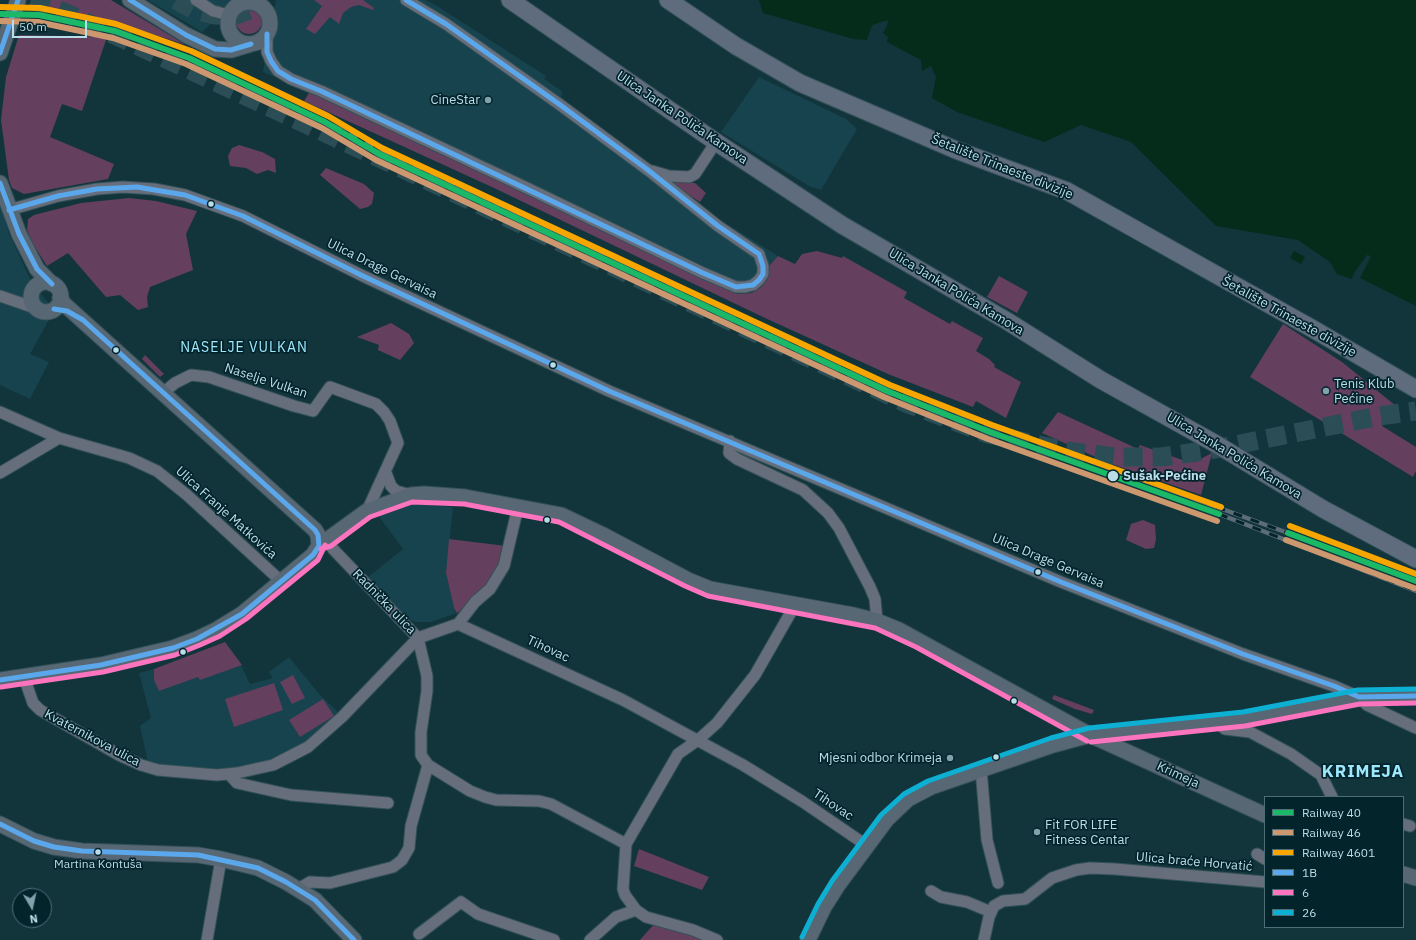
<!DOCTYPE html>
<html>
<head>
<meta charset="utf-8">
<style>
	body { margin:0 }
	#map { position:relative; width:1416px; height:940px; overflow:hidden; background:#12353c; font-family:"IBM Plex Sans",sans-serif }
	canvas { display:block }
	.legend { position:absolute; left:1264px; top:796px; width:140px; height:132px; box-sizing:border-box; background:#04242c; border:1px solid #4d6e77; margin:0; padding:5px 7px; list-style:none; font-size:12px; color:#badde8 }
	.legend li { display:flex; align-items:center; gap:8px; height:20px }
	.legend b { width:20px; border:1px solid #4d6e77 }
	.north { position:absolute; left:12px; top:888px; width:40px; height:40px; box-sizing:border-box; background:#04242c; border:1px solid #4d6e77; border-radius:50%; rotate:171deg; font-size:11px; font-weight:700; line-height:16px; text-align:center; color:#badde8 }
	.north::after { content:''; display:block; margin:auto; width:14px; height:18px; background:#7fa2ac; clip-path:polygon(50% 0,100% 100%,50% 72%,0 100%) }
	.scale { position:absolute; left:12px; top:20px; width:75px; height:18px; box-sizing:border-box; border:2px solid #badde8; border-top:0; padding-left:5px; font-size:12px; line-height:14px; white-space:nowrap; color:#badde8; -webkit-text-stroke:3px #04242c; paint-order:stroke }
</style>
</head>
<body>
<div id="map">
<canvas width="1416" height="940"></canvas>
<ul class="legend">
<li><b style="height:5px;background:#1ab867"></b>Railway 40</li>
<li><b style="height:5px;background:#cd976f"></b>Railway 46</li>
<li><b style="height:5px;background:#f7a600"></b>Railway 4601</li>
<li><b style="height:5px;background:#5aa8eb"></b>1B</li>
<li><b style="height:5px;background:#fc73be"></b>6</li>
<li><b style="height:5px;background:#0dafd3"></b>26</li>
</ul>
<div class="north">N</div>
<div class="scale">50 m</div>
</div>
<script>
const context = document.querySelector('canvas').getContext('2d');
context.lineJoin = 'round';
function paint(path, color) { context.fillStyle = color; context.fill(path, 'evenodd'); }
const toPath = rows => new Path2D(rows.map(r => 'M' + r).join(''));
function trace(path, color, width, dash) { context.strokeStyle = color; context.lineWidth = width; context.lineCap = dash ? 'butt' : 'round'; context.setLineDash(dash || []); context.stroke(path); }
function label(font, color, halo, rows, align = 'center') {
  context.font = font + ' "IBM Plex Sans",sans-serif'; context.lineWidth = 3.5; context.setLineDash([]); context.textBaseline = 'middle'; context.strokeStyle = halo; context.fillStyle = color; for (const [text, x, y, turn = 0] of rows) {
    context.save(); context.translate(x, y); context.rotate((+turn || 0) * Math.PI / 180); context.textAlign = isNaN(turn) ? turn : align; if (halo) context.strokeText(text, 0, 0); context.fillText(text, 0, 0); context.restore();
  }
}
paint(toPath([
	[148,0,234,0,231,6,202,32],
	[276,0,425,0,434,4,546,76,544,79,563,92,561,97,697,205,778,256,770,265,767,280,761,287,752,293,738,294,310,91,263,72],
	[759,77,846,119,857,129,821,190,809,186,721,132],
	[0,204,9,234,33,285,60,316,51,316,30,354,49,362,30,399,0,385],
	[415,504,453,507,446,573,454,608,457,613,431,622,416,622,404,617,367,578,403,549,378,515,398,507],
	[289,657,319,694,340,714,306,743,266,761,242,767,217,769,176,767,148,763,140,726,151,718,139,673,154,669,238,659,250,684,273,678,269,672]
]), '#16434e');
paint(toPath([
	[31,0,111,0,186,45,128,26,30,4],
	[314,0,363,0,374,8,373,10,359,5,351,7,343,13,339,24,330,17,315,34,306,29,322,6],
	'236 21a13 13 0 1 1 26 0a13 13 0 1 1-26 0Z',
	[19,35,107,37,82,111,62,104,50,137,114,164,108,179,24,194,12,188,9,180,1,120,6,77],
	[310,91,738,294,752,293,761,287,767,280,770,265,778,256,795,264,802,254,817,251,842,258,843,256,907,292,904,298,950,324,952,321,983,338,976,351,989,359,995,365,994,367,1021,382,1006,418,976,401,973,407,888,374,765,318,494,188,304,101],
	[239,145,262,152,275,159,276,173,268,170,257,174,246,168,230,166,228,156,232,148],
	[326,168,364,184,374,193,372,204,368,207,360,209,320,175],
	[674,181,695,183,706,193,700,202,672,184],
	[129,198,156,201,197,211,186,234,193,270,150,287,147,297,148,307,138,310,120,295,106,297,68,253,47,266,33,244,27,230,28,219,34,215,81,203],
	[999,276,1028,292,1017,313,987,297],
	[391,323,409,334,414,343,400,360,378,350,379,345,357,337],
	[1283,324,1342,362,1396,406,1382,426,1416,447,1416,471,1413,477,1250,377],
	[145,355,164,374,160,377,142,359],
	[1058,412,1138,449,1140,445,1188,462,1195,462,1212,453,1201,495,1109,463,1042,433],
	[1143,520,1155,525,1156,539,1154,548,1146,549,1126,540,1131,524],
	[449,539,506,546,499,568,490,583,468,607,457,613,454,608,446,573],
	[225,642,242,665,200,680,198,677,159,691,154,680,154,669],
	[293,675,305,698,292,704,280,682],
	[274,683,283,710,234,727,225,699],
	[1054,695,1094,710,1092,714,1075,709,1052,699],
	[323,699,334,716,300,737,289,720],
	[639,849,709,877,702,890,634,866],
	[655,923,665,926,703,940,640,940]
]), '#643f5e');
paint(toPath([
	[759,0,1416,0,1416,306,1360,278,1371,256,1367,255,1354,273,1352,279,1337,274,1330,262,1298,240,1216,226,1131,142,1081,125,1044,142,957,112,932,98,936,77,931,66,922,71,921,60,887,42,888,37,883,33,887,26,888,20,872,25,867,40,853,39,763,13],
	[1294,251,1305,257,1301,264,1290,258]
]), '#052b1b');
trace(toPath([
	[31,0,52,7,106,31,906,403,988,434,1066,451,1115,457,1161,457,1210,450,1379,416,1416,411],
	[176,0,194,10,215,15,236,15,253,9,266,0]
]), '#2b4e56', 19, [19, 10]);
const street = toPath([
	[196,0,213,11,229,15],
	[267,34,267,52,271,61,278,71,291,79,321,91,529,189,703,273,736,287,745,287,753,285,759,280,763,274,763,266,759,254,753,250,718,226,648,170,559,104,446,24,406,0],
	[652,171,669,176,689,177,695,174,716,142],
	[9,210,58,196,97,189,123,187,154,189,185,195,243,216,363,276,609,391,1061,582,1243,654,1334,686,1359,697,1367,705,1416,728],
	[0,296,38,309],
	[163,393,175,383,191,375,209,377,294,406,313,411,330,387,376,404,384,412,390,421,398,443,367,511],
	[0,412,59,438,129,458,157,471,187,495,282,582],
	[730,441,729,453,737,459,803,490,828,513,839,528,870,587,875,599,877,621],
	[0,473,59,438],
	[386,473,391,486,396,491,411,495],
	[327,540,333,549,418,638,427,676,427,691,421,732,421,755,428,765,470,791,485,797,496,800,539,801,551,804,626,844],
	[458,624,475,602,490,589,504,566,518,507],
	[24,677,33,703,40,710,119,755,141,765,158,770,217,775,237,773,273,765,308,747,342,717,418,638,458,624,623,700,743,765,803,802,866,845],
	[1218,723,1225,729,1250,732,1291,754,1321,775,1332,797],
	[981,769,987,840,998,883],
	[229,774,237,783,291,795,388,803],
	[1403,824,1410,826],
	[1257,854,1265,859],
	[298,889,310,882,330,883,393,867,402,860,409,848,411,826,428,765],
	[931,891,941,897,967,902,991,912],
	[419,934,461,902,478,914,554,940],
	[207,940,221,859],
	[590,940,616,917,636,910],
	[717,940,693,930,646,917,636,910,625,895,623,889,626,844,678,754,698,740,717,723,755,675,795,605],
	[984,940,989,917,994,906,1003,901,1025,899,1052,878,1076,870,1090,868,1115,869,1265,882]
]);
const secondary = toPath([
	[130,0,186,35,215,49,231,50,251,44],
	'228 23a21 21 0 1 1 42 0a21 21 0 1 1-42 0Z',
	[0,53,18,0],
	[0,183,19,234,37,269,52,284],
	'31 297a15 15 0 1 1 30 0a15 15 0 1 1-30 0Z',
	[319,542,327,540,367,511,411,495,424,494,465,497,561,515,603,535,688,580,710,589,853,615,877,621,899,630,1090,735,1265,815],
	[0,680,101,665,173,648,197,639,216,630,242,614,313,555,319,546,318,535,315,530,64,304,60,298],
	[0,824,34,841,54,847,82,851,198,855,221,859,258,868,286,882,315,900,354,940],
	[1403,874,1416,878],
	[808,940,824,907,838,885,887,819,908,799,931,787,1053,745,1090,735,1244,719,1359,697,1416,696]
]);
const primary = toPath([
	[510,0,716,142,842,225,1007,321,1101,380,1216,444,1323,509,1416,559],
	[668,0,736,46,800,83,956,150,1067,191,1313,329,1416,389]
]);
trace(street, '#345158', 13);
trace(secondary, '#345158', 17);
trace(primary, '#345158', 19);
trace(street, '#676e7b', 11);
trace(secondary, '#586774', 15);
trace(primary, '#5e6c7d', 17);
const rail = toPath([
	[325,122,395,156,894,387,964,415,1288,533],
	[1219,514,1416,591]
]);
trace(rail, '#5c6d77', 4.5);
trace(rail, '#04242c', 3, [9]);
trace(toPath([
	[130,0,186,35,215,49,231,50,251,44],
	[267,34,267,52,271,61,278,71,291,79,321,91,703,273,736,287,753,285,759,280,763,274,763,266,759,254,718,226,648,170,559,104,446,24,406,0],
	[0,53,18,0],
	[0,183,19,234,37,269,52,284],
	[9,210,58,196,97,189,137,187,185,195,243,216,363,276,609,391,1061,582,1243,654,1334,686,1359,697,1416,696],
	[0,680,101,665,173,648,197,639,242,614,313,555,319,546,318,535,315,530,83,320,67,311,54,309],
	[0,824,34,841,54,847,82,851,198,855,258,868,286,882,315,900,354,940]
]), '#5aa8eb', 5);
trace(toPath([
	[321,549,331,546,370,517,412,502,464,504,559,522,685,586,708,596,875,628,916,647,1087,741],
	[1,687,103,672,175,655,200,645,220,636,246,619,318,560,325,545],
	[1091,742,1245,726,1360,704,1416,703]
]), '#fc73be', 5);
trace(toPath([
	[802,937,818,904,832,881,881,815,904,794,928,781,1051,738,1089,728,1243,712,1358,690,1416,689]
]), '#0dafd3', 5);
trace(toPath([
	[0,14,39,15,115,31,189,58,325,122,379,154,887,391,990,432,1219,514],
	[1288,533,1416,581]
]), '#1ab867', 6);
trace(toPath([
	[0,21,38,22,113,38,186,64,322,128,376,160,884,397,988,439,1217,521],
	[1286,540,1414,588]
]), '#cd976f', 6);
trace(toPath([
	[0,7,40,8,116,24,191,51,328,116,382,148,890,385,992,425,1221,507],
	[1290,526,1416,574]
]), '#f7a600', 6);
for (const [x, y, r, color] of [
	[488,100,4,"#7fa2ac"],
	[211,204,3.5,"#badde8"],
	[116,350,3.5,"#badde8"],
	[553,365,3.5,"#badde8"],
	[1326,391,4,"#7fa2ac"],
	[1113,476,6,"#badde8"],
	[547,520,3.5,"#badde8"],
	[1038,572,3.5,"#badde8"],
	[183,652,3.5,"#badde8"],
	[1014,701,3.5,"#badde8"],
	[996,757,3.5,"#badde8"],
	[950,758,4,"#7fa2ac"],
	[1037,832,4,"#7fa2ac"],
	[98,852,3.5,"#badde8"]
]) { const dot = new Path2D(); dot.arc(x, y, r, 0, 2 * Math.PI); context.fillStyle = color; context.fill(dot); trace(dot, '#04242c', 1.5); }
label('12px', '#badde8', '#04242c', [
	["Martina Kontuša",98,865]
]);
label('13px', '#badde8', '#04242c', [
	["CineStar",480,100],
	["Tenis Klub",1334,384,"left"],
	["Pećine",1334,399,"left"],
	["Mjesni odbor Krimeja",942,758],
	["Fit FOR LIFE",1045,825,"left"],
	["Fitness Centar",1045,840,"left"]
], 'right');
label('13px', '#badde8', '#04242c', [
	["Ulica Janka Polića Kamova",682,118,34],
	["Šetalište Trinaeste divizije",1002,167,22],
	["Ulica Drage Gervaisa",382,269,26],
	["Ulica Janka Polića Kamova",956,292,31],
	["Šetalište Trinaeste divizije",1289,317,29],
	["Naselje Vulkan",266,381,18],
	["Ulica Janka Polića Kamova",1234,456,31],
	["Ulica Franje Matkovića",226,513,42],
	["Ulica Drage Gervaisa",1048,561,23],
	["Radnička ulica",384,602,46],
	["Tihovac",548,649,25],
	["Kvaternikova ulica",92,738,28],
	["Krimeja",1178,775,25],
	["Tihovac",833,805,34],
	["Ulica braće Horvatić",1194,862,5]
]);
label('bold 13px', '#badde8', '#04242c', [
	["Sušak-Pećine",1123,476]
], 'left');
context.letterSpacing = '1px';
label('14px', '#9ee8fd', '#04242c', [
	["NASELJE VULKAN",244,348]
]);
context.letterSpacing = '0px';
context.letterSpacing = '1px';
label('bold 17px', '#9ee8fd', '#04242c', [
	["KRIMEJA",1363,772]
]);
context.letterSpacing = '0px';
</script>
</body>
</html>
